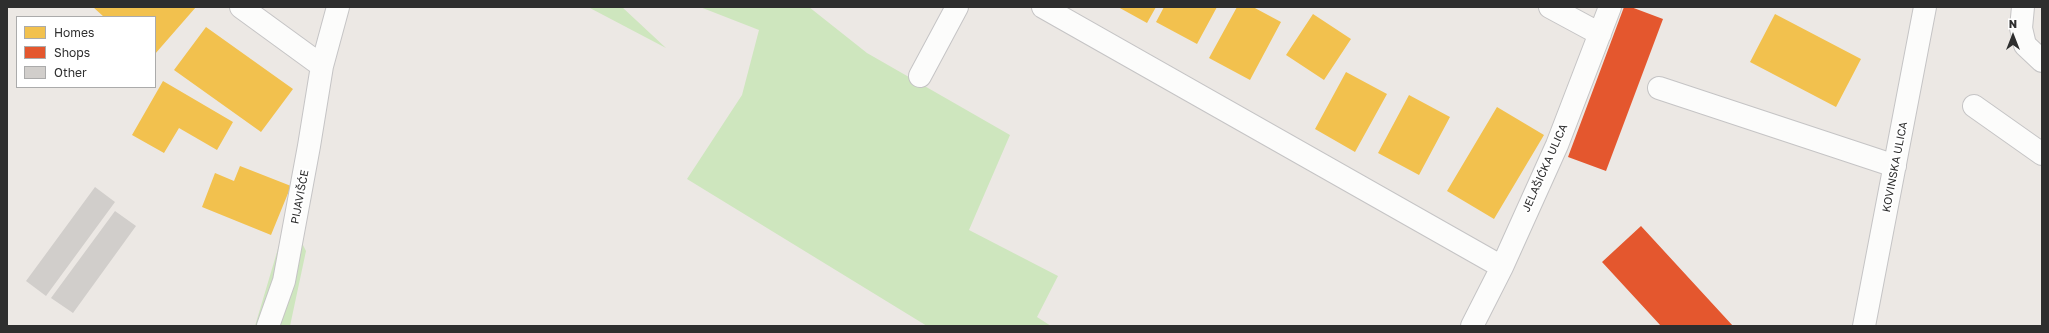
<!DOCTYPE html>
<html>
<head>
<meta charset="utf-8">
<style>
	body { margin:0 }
	#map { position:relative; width:2049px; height:333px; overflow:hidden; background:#ece8e4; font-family:"Golos Text",sans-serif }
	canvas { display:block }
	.frame { position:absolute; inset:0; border:8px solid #2e2e2e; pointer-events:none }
	.legend { position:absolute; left:16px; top:16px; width:140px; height:72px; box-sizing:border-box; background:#fff; border:1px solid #ababab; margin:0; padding:5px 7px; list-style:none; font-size:12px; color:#2e2e2e }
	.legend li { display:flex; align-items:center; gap:8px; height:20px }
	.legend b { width:20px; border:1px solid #ababab }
	.north { position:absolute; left:1993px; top:16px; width:40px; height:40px; -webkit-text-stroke:3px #fff; paint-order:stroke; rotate:0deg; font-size:11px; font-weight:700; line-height:16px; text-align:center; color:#2e2e2e }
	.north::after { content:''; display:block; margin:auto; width:14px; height:18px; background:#2e2e2e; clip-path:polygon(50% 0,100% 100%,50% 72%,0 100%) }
</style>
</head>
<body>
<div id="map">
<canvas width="2049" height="333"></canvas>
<div class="frame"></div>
<ul class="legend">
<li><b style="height:11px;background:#f2c14e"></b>Homes</li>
<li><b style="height:11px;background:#e4572e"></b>Shops</li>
<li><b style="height:11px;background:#d1cecb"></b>Other</li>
</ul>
<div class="north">N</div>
</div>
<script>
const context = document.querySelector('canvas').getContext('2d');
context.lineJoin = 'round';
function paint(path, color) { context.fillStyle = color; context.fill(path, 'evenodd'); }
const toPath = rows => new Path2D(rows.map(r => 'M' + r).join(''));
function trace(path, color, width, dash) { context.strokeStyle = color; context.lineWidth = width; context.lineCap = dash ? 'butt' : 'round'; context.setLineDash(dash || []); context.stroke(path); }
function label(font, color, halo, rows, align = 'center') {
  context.font = font + ' "Golos Text",sans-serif'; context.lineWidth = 4; context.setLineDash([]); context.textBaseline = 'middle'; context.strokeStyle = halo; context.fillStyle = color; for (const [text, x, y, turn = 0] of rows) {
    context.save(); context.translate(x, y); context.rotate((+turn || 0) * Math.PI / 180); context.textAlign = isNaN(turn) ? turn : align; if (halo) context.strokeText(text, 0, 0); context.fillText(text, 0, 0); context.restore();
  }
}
paint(toPath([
	[588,7,622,7,666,48],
	[700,7,809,7,867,53,1010,135,969,230,1058,276,1037,317,1051,326,927,326,687,179,742,95,759,30],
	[288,215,306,251,290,326,255,326]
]), '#cee6be');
paint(toPath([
	[93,7,196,7,155,54,155,17,104,17],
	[1118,7,1156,7,1147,23],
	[1164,7,1217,7,1197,44,1156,22],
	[1237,7,1253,7,1281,22,1250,80,1209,58],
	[1313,14,1351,39,1324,80,1286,55],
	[1775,14,1861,59,1836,107,1750,62],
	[206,27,293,89,261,132,174,70],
	[1346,72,1387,94,1355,152,1315,129],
	[163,81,233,122,217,150,179,128,164,153,132,135],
	[1409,95,1450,117,1419,175,1378,153],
	[1497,107,1544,135,1494,219,1447,191],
	[240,166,291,186,271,235,202,207,215,173,234,181]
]), '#f2c14e');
paint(toPath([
	[1624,7,1631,7,1663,19,1606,171,1568,157],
	[1641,226,1733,326,1661,326,1602,262]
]), '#e4572e');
paint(toPath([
	[95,187,115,202,46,296,26,281],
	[115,211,136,226,73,313,51,298]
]), '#d1cecb');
const minor = toPath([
	[241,7,322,66],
	[1043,7,1502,267],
	[1550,7,1600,34],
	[2023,7,2021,28,2025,45,2042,61],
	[920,76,957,7],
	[1659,88,1895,166],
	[1974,106,2042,154],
	[268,326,284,281,309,146,322,66,338,7],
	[1472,326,1502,267,1557,145,1610,7],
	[1864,326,1925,7]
]);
trace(minor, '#c5c4c5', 24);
trace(minor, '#fcfcfb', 22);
label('11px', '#2e2e2e', '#fff', [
	["KOVINSKA ULICA",1895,167,-79],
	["JELAŠIĆKA ULICA",1545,168,-66],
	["PIJAVIŠĆE",300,197,-79]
]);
</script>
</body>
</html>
